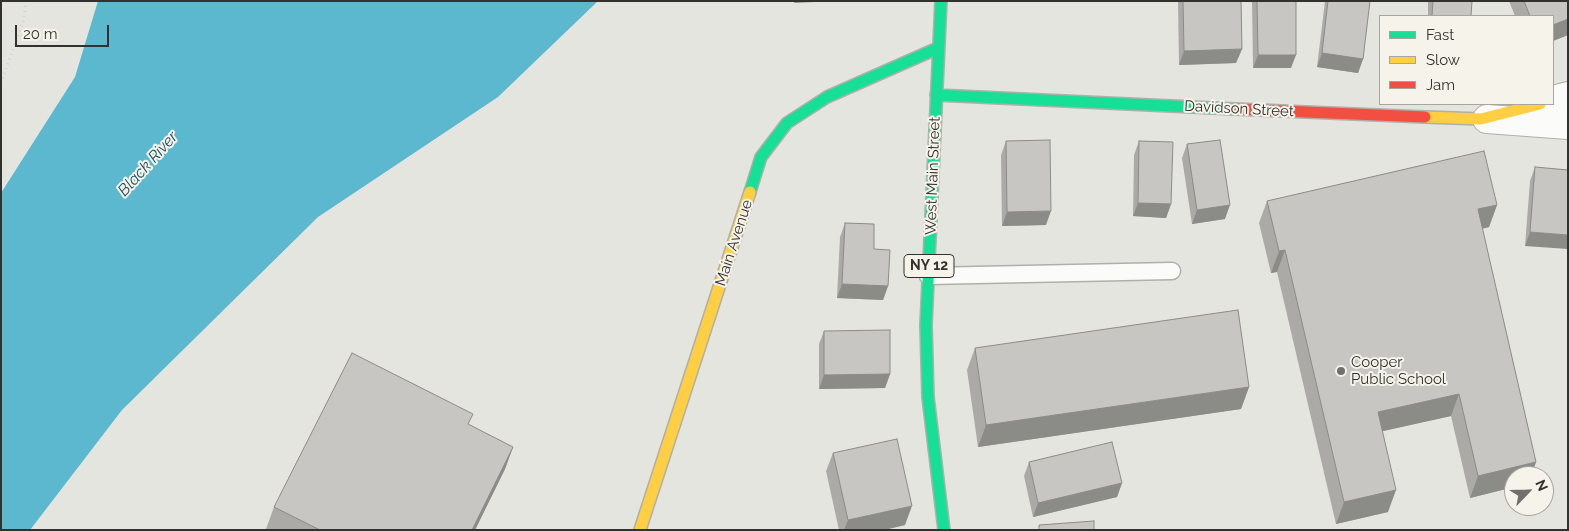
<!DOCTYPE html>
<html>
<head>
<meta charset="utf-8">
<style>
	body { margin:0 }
	#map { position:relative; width:1569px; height:531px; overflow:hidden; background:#e5e5e0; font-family:Raleway,sans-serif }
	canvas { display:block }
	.frame { position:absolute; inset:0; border:2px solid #32312e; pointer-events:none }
	.legend { position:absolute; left:1379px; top:15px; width:175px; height:90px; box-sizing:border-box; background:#f6f3eb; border:1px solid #a8a59f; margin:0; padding:6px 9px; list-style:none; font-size:15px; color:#32312e }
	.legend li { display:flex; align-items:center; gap:10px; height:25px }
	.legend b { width:25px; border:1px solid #a8a59f }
	.north { position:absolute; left:1504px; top:466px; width:50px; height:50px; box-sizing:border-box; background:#f6f3eb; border:1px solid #a8a59f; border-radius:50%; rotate:66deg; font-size:14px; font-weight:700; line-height:20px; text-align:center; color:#32312e }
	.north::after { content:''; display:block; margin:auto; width:18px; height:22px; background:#71706c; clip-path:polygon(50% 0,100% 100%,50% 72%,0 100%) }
	.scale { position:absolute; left:15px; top:25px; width:94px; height:22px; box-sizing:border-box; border:2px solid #32312e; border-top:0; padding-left:6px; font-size:15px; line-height:18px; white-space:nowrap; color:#32312e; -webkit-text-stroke:4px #f6f3eb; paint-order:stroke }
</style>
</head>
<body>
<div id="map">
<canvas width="1569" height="531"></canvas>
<div class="frame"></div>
<ul class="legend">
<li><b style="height:6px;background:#16e098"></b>Fast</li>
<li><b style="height:6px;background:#ffcf43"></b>Slow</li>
<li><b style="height:6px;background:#f24e42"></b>Jam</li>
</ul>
<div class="north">N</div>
<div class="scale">20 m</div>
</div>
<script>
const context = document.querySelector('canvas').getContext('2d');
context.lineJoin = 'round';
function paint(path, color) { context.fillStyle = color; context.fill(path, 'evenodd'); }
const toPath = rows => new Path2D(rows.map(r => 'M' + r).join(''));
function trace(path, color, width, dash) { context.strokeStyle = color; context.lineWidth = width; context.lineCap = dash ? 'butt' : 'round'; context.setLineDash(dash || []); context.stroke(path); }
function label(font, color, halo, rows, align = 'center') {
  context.font = font + ' Raleway,sans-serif'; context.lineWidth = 4; context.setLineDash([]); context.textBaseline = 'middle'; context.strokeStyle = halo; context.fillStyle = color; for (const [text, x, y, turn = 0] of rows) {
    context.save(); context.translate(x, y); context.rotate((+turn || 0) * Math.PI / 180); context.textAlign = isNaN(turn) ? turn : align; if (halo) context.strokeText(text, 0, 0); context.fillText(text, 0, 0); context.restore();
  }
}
paint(toPath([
	[98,1,598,1,498,97,318,217,122,410,30,530,1,530,1,193,75,77]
]), '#5bb8ce');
const lane = toPath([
	[928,276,1172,271]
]);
const street = toPath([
	[1553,100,1568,96],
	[1487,119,1568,125]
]);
const fast = toPath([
	[941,1,926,325,928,397,944,530],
	[936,95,1235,109],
	[750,192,761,157,787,123,827,97,938,48]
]);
const slow = toPath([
	[1425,117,1481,119,1540,104],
	[640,530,750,192]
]);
const jam = toPath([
	[1235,109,1425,117]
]);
trace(lane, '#afafab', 19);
trace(street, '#afafab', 30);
trace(fast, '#afafab', 14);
trace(slow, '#afafab', 14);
trace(jam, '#afafab', 14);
trace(toPath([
	[1,83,23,22,26,1]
]), '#d1d1d0', 3, [1, 4]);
trace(lane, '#fbfbfa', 16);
trace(street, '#fbfbfa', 28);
trace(fast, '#16e098', 11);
trace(slow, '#ffcf43', 11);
trace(jam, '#f24e42', 11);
paint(toPath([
	[1178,1,1241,1,1242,49,1236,63,1179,65],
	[1252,1,1296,1,1291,68,1253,68],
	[1325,1,1370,1,1363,59,1358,73,1317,67],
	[1428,1,1472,1,1471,16,1428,16],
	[1509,1,1568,1,1568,35,1553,41,1553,16,1515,16],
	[1006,141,1046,225,1002,226,1001,155],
	[1139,141,1171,204,1166,218,1133,216,1134,155],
	[1187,144,1225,219,1192,224,1182,158],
	[1535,167,1568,170,1525,246,1530,181],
	[1267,201,1497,205,1489,227,1482,229,1536,462,1531,476,1514,476,1514,487,1470,498,1451,416,1382,431,1388,512,1336,524,1277,272,1271,273,1259,223],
	[845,223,874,249,888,286,883,300,837,298,840,237],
	[824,331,890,374,885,388,819,389,819,344],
	[975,348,1249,387,1241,409,978,447,967,370],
	[469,425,513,447,505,469,475,530,268,530,266,529,274,507],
	[833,453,905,525,884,530,839,530,826,471],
	[1029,462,1122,483,1117,497,1033,517,1024,476]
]), '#abaaa7');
paint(toPath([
	[795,1,836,1,794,3],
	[1568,19,1568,35,1553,41,1553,25],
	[1242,49,1236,63,1179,65,1184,51],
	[1322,53,1363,59,1358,73,1317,67],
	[1258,55,1296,55,1291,68,1253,68],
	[1138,203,1171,204,1166,218,1133,216],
	[1230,205,1225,219,1192,224,1197,210],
	[1497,205,1489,227,1470,231,1478,209],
	[1051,211,1046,225,1002,226,1007,212],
	[1530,232,1568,235,1568,249,1525,246],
	[1285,250,1277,272,1271,273,1279,251],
	[842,284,888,286,883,300,837,298],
	[890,374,885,388,819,389,824,375],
	[1249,387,1241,409,978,447,986,425],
	[1459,394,1451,416,1370,434,1378,412],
	[513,447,505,469,475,530,472,530],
	[1536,462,1531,476,1514,476,1514,487,1470,498,1478,476],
	[1122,483,1117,497,1033,517,1038,503],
	[1396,490,1388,512,1336,524,1344,502],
	[912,506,905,525,884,530,844,530,848,520]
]), '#8b8b88');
const building = toPath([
	[1183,1,1241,1,1242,49,1184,51,1183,1],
	[1257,1,1296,1,1296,55,1258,55,1257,1],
	[1328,1,1370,1,1363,59,1322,53,1328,1],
	[1433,1,1472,1,1471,16,1432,16,1433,1],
	[1524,1,1568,1,1568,19,1553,25,1553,16,1530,16,1524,1],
	[1050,140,1051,211,1007,212,1006,141,1050,140],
	[1220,140,1230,205,1197,210,1187,144,1220,140],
	[1139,141,1173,142,1171,204,1138,203,1139,141],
	[1484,151,1497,205,1478,209,1536,462,1478,476,1459,394,1378,412,1396,490,1344,502,1285,250,1279,251,1267,201,1484,151],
	[1535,167,1568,170,1568,235,1530,232,1535,167],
	[845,223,874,224,874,249,890,250,888,286,842,284,845,223],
	[1238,310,1249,387,986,425,975,348,1238,310],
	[890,330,890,374,824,375,824,331,890,330],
	[352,353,473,414,468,424,513,447,472,530,320,530,274,507,352,353],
	[897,439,912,506,848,520,833,453,897,439],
	[1112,442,1122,483,1038,503,1029,462,1112,442],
	[1094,521,1094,530,1039,530,1039,525,1094,521]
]);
paint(building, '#c7c6c2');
trace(building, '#8b8b88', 1);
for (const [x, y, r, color] of [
	[1341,371,5,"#71706c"]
]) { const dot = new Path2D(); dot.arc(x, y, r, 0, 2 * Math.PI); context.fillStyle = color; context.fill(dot); trace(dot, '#f6f3eb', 2); }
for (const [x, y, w] of [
	[929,266,50]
]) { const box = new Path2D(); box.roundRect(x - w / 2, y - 11.5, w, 23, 4); context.fillStyle = '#f6f3eb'; context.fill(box); trace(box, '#32312e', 1); }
label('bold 14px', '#32312e', null, [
	["NY 12",929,266]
]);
label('15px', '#32312e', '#f6f3eb', [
	["Davidson Street",1239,109,3],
	["West Main Street",933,176,-88],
	["Main Avenue",734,243,-72]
]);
label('15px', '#32312e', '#f6f3eb', [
	["Cooper",1351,362],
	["Public School",1351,379]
], 'left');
label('italic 16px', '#1d4f5e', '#f6f3eb', [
	["Black River",148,164,-48]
]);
</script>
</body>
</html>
